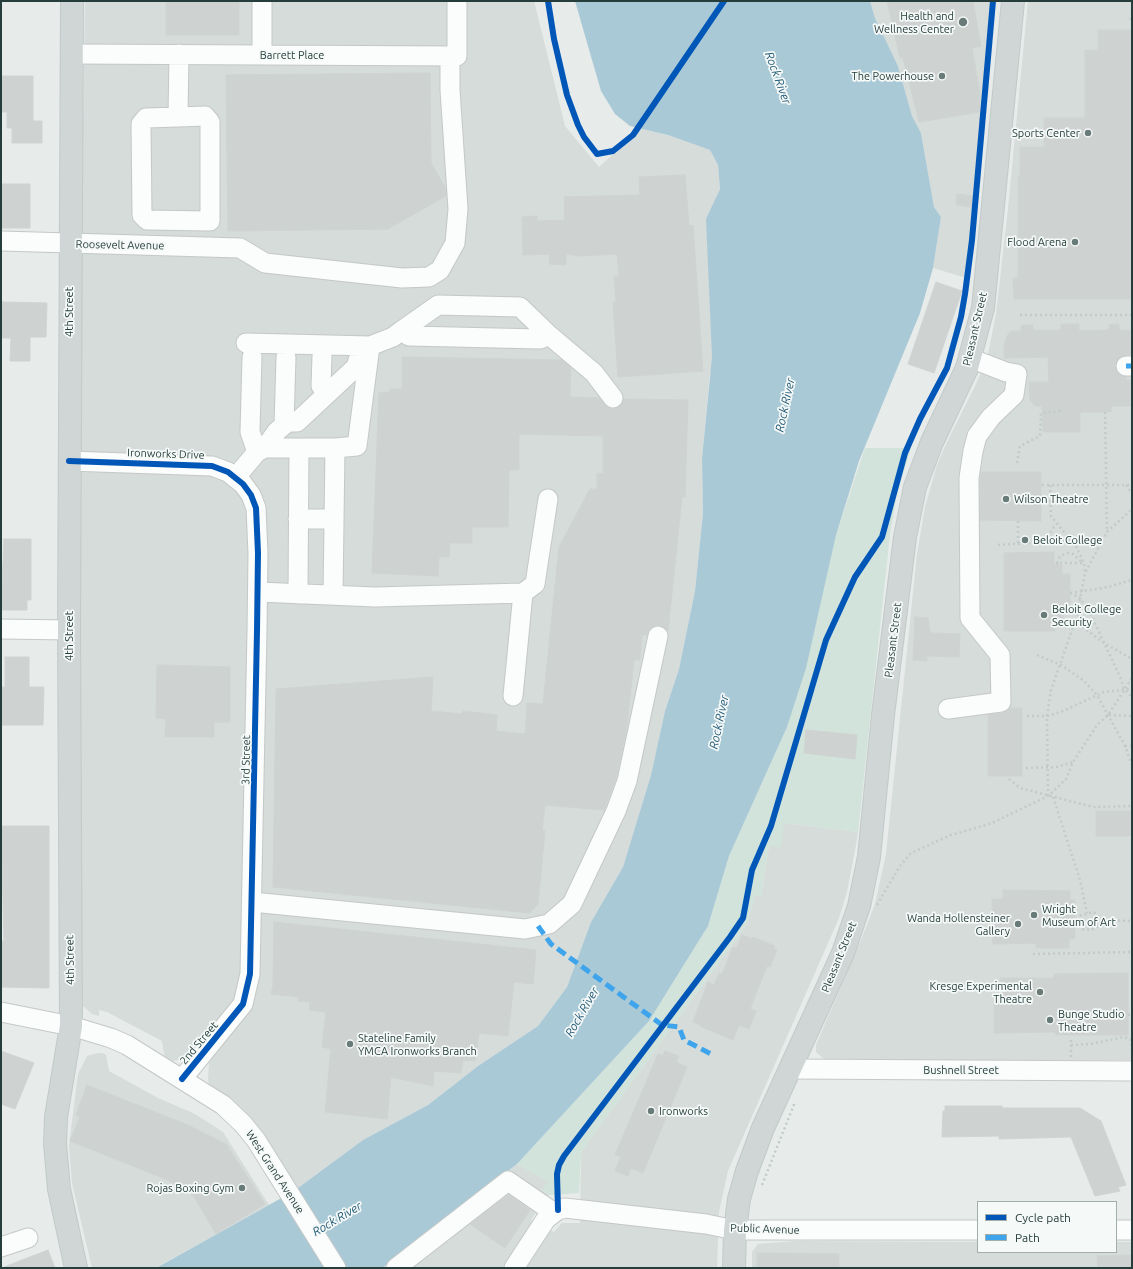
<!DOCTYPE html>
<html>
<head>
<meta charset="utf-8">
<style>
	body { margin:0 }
	#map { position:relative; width:1133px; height:1269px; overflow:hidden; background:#e7ebea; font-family:Ubuntu,sans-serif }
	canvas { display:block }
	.frame { position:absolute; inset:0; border:2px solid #253e3b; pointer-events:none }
	.legend { position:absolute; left:977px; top:1201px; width:140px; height:52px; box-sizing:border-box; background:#f5f9f8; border:1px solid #a2aeac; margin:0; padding:5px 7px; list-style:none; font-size:12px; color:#253e3b }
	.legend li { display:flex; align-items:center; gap:8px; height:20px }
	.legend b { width:20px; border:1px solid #a2aeac }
</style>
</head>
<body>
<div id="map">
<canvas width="1133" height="1269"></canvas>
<div class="frame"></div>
<ul class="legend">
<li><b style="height:5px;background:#0057b8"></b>Cycle path</li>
<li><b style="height:5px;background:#3ea4ec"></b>Path</li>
</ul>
</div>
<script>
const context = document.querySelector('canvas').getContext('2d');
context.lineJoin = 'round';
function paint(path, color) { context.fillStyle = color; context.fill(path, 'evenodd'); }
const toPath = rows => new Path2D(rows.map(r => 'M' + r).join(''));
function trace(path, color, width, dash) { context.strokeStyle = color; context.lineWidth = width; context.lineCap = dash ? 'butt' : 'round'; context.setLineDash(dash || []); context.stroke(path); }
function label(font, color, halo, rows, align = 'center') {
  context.font = font + ' Ubuntu,sans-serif'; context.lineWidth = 3.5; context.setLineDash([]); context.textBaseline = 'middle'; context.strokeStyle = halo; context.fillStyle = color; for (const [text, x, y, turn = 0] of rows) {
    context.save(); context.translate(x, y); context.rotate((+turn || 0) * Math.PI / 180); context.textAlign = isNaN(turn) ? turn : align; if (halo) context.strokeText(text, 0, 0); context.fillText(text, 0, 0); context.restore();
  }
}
paint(toPath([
	[85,1,534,1,565,126,599,167,633,136,638,128,668,135,710,150,718,165,720,189,716,197,715,371,710,372,702,458,703,513,695,591,679,669,665,711,651,775,623,867,591,922,567,987,538,1026,478,1066,428,1105,363,1140,294,1191,209,1086,208,1079,209,1063,215,1053,198,1040,181,1060,170,1061,165,1059,162,1041,107,1012,99,1010,99,1016,92,1014,83,1006,81,997,77,495],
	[870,1,995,1,970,279,933,268,941,217,934,207,921,133,912,116,898,66,875,18],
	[1028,1,1132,1,1132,1060,825,1060,816,1052,816,1045,865,930,875,904,886,854,917,554,925,507,937,465,946,444,976,384,987,359,996,314,1008,209],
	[784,823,858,832,856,845,847,892,839,918,728,1171,719,1212,717,1268,382,1268,517,1164,549,1182,542,1190,549,1195,546,1197,531,1220,554,1232,562,1223,580,1223,581,1152,747,924,755,894,761,896,769,846],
	[98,1053,103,1053,106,1055,109,1071,158,1098,195,1114,223,1132,269,1205,155,1268,92,1268,72,1183,69,1145,78,1074,87,1056],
	[796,1241,978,1242,978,1252,1116,1252,1116,1242,1132,1242,1132,1268,752,1268,752,1252,758,1244]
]), '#d5dcda');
paint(toPath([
	[865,448,911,448,897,494,890,534,858,832,784,823,781,847,769,846,761,896,755,895,747,924,581,1152,579,1193,549,1195,542,1190,548,1182,517,1164,649,1021,708,926,729,856,787,727,836,535]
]), '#d1e3da');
paint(toPath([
	[575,1,870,1,875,18,898,66,912,116,921,133,934,207,941,217,933,268,920,313,859,461,836,535,806,668,787,727,729,856,708,926,649,1021,517,1164,382,1268,156,1268,294,1191,363,1140,428,1105,478,1066,538,1026,567,987,591,922,623,867,651,775,665,711,679,669,695,591,703,513,702,458,712,357,706,219,720,189,718,165,710,150,668,135,630,126,615,114,601,91]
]), '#aac9d6');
const building = toPath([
	[166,1,239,1,239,35,166,35,166,1],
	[887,1,973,1,981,46,972,48,980,94,979,112,919,122,903,58,900,58,887,1],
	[1098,30,1132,30,1132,299,1014,299,1013,278,1018,278,1018,176,1020,176,1020,147,1044,147,1044,118,1085,118,1085,50,1098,50,1098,30],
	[430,73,431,163,446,189,446,196,388,229,228,231,226,75,430,73],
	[1,76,33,76,33,121,42,121,42,143,12,143,12,128,7,128,7,112,1,112,1,76],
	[685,175,689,226,693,225,703,371,618,377,613,302,616,302,614,276,619,276,617,254,581,256,566,254,566,265,549,264,550,254,523,255,522,217,537,216,537,221,565,220,564,197,640,195,639,177,685,175],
	[1,184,30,184,30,228,1,228,1,184],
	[957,194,973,196,972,207,956,205,957,194],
	[936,282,962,291,934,373,908,364,936,282],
	[1,302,47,303,46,337,30,337,30,361,10,361,11,338,1,338,1,302],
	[1061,324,1079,324,1079,331,1109,330,1109,325,1119,324,1119,330,1132,330,1132,354,1120,357,1115,366,1116,371,1120,375,1126,377,1126,380,1132,380,1132,406,1111,406,1111,412,1080,412,1080,432,1043,432,1042,406,1035,406,1030,400,1029,382,1049,382,1048,357,1004,358,1004,345,1007,336,1011,331,1021,331,1021,325,1033,325,1033,330,1061,330,1061,324],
	[402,357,562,360,571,368,570,397,599,398,608,408,614,409,620,406,624,399,688,400,685,497,682,497,668,631,661,625,655,625,650,629,647,635,642,635,640,660,634,660,627,726,616,778,604,810,545,805,542,830,545,831,538,904,530,913,273,887,276,689,433,677,431,711,462,714,463,711,497,715,496,731,525,734,527,703,543,704,559,547,590,489,597,489,597,473,603,474,603,436,519,434,519,470,509,470,508,527,472,527,472,543,450,543,449,557,439,557,438,576,372,573,379,393,390,392,390,389,402,389,402,357],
	[981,472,1041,472,1041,521,980,520,981,472],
	[4,539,31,539,31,600,27,600,27,610,1,610,4,539],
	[1054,552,1054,565,1062,565,1062,574,1070,574,1070,609,1063,609,1063,619,1055,619,1055,631,1004,631,1004,553,1054,552],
	[915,617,928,618,930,633,960,634,959,657,927,656,927,661,913,660,915,617],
	[5,657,29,657,29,687,44,687,43,725,1,725,1,687,5,687,5,657],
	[157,665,230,667,230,722,214,722,214,737,165,737,166,719,156,718,157,665],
	[1010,708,1022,708,1022,776,988,776,988,715,1003,713,1010,708],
	[806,730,857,735,855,759,804,753,806,730],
	[1096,811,1132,811,1132,836,1096,836,1096,811],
	[1,826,49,826,49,988,1,987,1,941,4,941,1,826],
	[1003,890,1070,891,1070,900,1075,900,1075,939,1069,939,1069,948,1036,948,1036,943,993,944,992,899,1003,899,1003,890],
	[274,922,536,950,533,984,514,982,508,1036,479,1033,475,1061,463,1060,461,1073,434,1071,433,1086,391,1077,387,1119,325,1112,331,1049,322,1047,326,1012,309,1010,310,1002,298,1001,299,997,271,994,273,986,274,922],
	[742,935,752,939,753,937,775,946,774,949,777,950,770,967,767,966,750,1009,756,1011,749,1029,739,1025,733,1040,700,1026,701,1025,693,1022,708,982,714,985,719,973,722,974,733,947,737,948,742,935],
	[1128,973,1128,1035,1056,1035,1054,1032,994,1033,994,1004,1000,1004,1000,978,1053,978,1055,974,1128,973],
	[1,1051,34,1063,15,1109,1,1104,1,1051],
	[665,1051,679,1056,676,1062,687,1067,643,1173,631,1168,628,1176,615,1171,621,1157,615,1155,658,1054,663,1056,665,1051],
	[87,1085,190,1126,226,1144,265,1204,216,1234,193,1195,168,1180,70,1141,80,1117,76,1115,87,1085],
	[945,1106,1002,1106,1002,1108,1080,1108,1101,1121,1126,1185,1118,1187,1120,1191,1095,1196,1071,1137,999,1139,999,1136,942,1137,943,1111,945,1111,945,1106],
	[508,1195,530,1210,505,1248,470,1224,508,1195],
	[48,1250,55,1268,4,1268,4,1267,48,1250],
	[757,1253,839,1254,839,1268,757,1268,757,1253],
	[1132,1255,1132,1268,1098,1268,1097,1256,1132,1255]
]);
paint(building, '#ced2d1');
trace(building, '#cfd4d3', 1);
const minor = toPath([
	[72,54,457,56,457,1],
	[262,55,262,1],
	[178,117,205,116,210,122,210,221,147,220,142,215,141,124,146,118,178,117,179,54],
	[1,241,240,248,265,263,402,278,429,277,440,270,455,243,458,209,450,90,450,56],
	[549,335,594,373,613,398],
	[246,343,370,346,393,337,401,331,438,305,520,307,549,335,540,339,409,336,401,331],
	[1126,366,1132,366],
	[321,386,322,356],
	[284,425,286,357],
	[265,448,335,448,357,446,370,346],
	[257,452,265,448,277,431,288,422,297,422,356,367,359,357],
	[69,461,212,466,228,472,243,484,251,495,256,508,258,553,257,631,250,974,243,1004,182,1079],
	[235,478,257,452,250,432,252,357],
	[298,519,334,519],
	[258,592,375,597,523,593,535,584,548,499],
	[298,594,299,448],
	[333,595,335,448],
	[1,629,69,630],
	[513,696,523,593],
	[948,709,1001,702,1000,655,970,618,969,478,973,451,977,436,991,417,1014,395,1017,374,1006,372,970,358],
	[252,902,525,929,549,924,572,904,616,811,627,781,658,636],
	[1,1012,71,1026,111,1038,127,1045,223,1105,243,1124,256,1140,336,1268],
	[790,1069,1132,1071],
	[1116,1230,1132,1230],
	[1,1247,28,1238],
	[396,1268,508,1181,553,1212],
	[514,1268,546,1219,558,1210,565,1208,706,1224,735,1230,978,1230]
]);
const major = toPath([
	[72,1,69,630,71,1026,56,1117,55,1144,59,1189,76,1268],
	[734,1268,735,1230,739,1199,747,1171,763,1128,843,953,859,906,869,857,883,715,905,537,915,487,932,442,967,368,983,308,1013,1]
]);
trace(minor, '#c4c8c7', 21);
trace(major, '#c2cac9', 24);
trace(toPath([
	[1130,20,1132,16],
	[1020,315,1132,315],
	[1105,412,1107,532],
	[1017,463,1020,446,1040,436,1041,413,1060,411,1058,412],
	[1042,485,1132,485],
	[1050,485,1051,516,1077,548,1084,563,1085,572],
	[1126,485,1132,493],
	[1018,521,1018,544],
	[1045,541,1056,524],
	[998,545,1071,540],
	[1057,563,1060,556,1068,553,1073,554,1083,563],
	[1057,565,1057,563,1083,563],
	[1070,593,1080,598,1093,619,1121,679,1124,689,1132,697],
	[1070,593,1104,588,1132,580],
	[1057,619,1057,622,1076,622,1104,643,1132,659],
	[1037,655,1061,665,1083,680,1097,695,1125,746,1132,765],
	[1109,715,1132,716],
	[1027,716,1047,716,1061,712,1104,692,1132,689],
	[1125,746,1132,746],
	[1026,768,1057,767,1073,762],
	[1009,779,1020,788,1093,807,1132,806],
	[1048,796,1047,716,1051,690,1077,616,1085,573,1107,532,1132,509],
	[1053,797,1080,880,1087,913],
	[877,905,900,866,911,853,951,835,992,823,1048,796,1066,779,1073,762,1097,725,1108,715,1132,678],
	[1103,920,1094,912,1081,915,1079,923,1083,929,1091,930,1099,926,1103,920,1132,921],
	[1075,921,1079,921],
	[1033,954,1132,952],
	[1128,1015,1132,1014],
	[1071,1045,1091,1044,1124,1037,1131,1040,1132,1053],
	[1071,1057,1071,1037],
	[762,1185,795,1102]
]), '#c2cbca', 2.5, [2, 3]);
trace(minor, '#fbfcfc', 19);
trace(major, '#cfd6d5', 22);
trace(toPath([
	[1126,366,1132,366],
	[538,926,551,944,662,1025,679,1027,684,1040,713,1055]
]), '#3ea4ec', 5, [10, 5]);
trace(toPath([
	[548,1,554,39,567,95,578,125,584,137,597,154,613,151,633,135,724,1],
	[69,461,212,466,228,472,243,484,251,495,256,508,258,553,257,631,250,974,243,1004,182,1079],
	[558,1210,557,1174,559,1165,564,1156,730,937,743,918,752,870,771,826,826,640,855,577,882,537,905,453,920,419,947,368,961,317,965,294,972,240,993,1]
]), '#0057b8', 6);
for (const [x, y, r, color] of [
	[963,22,5,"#697b78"],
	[942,76,4,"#697b78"],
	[1088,133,4,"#697b78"],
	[1075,242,4,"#697b78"],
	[1006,499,4,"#697b78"],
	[1025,540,4,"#697b78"],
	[1044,615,4,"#697b78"],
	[1034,915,4,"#697b78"],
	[1018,924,4,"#697b78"],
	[1040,992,4,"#697b78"],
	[1050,1020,4,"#697b78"],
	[350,1044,4,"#697b78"],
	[651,1111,4,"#697b78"],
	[242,1188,4,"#697b78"]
]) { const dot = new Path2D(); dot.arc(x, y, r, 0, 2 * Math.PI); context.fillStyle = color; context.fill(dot); trace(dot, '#f5f9f8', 1.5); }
label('11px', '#253e3b', '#f5f9f8', [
	["Health and",954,16],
	["Wellness Center",954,29],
	["The Powerhouse",934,76],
	["Sports Center",1080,133],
	["Flood Arena",1067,242],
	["Wilson Theatre",1014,499,"left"],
	["Beloit College",1033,540,"left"],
	["Beloit College",1052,609,"left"],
	["Security",1052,622,"left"],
	["Wright",1042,909,"left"],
	["Museum of Art",1042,922,"left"],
	["Wanda Hollensteiner",1010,918],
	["Gallery",1010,931],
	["Kresge Experimental",1032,986],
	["Theatre",1032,999],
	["Bunge Studio",1058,1014,"left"],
	["Theatre",1058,1027,"left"],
	["Stateline Family",358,1038,"left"],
	["YMCA Ironworks Branch",358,1051,"left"],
	["Ironworks",659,1111,"left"],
	["Rojas Boxing Gym",234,1188]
], 'right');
label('11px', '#253e3b', '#f5f9f8', [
	["Barrett Place",292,55],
	["Roosevelt Avenue",120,245,1],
	["4th Street",69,312,-90],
	["Pleasant Street",975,329,-77],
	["Ironworks Drive",166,454,2],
	["4th Street",69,636,-90],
	["Pleasant Street",893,640,-83],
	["3rd Street",246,760,-89],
	["Pleasant Street",839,957,-68],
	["4th Street",70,960,-91],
	["2nd Street",199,1043,-50],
	["Bushnell Street",961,1070],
	["West Grand Avenue",275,1172,57],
	["Public Avenue",765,1229,2]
]);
label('italic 12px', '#225a76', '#f5f9f8', [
	["Rock River",778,78,70],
	["Rock River",785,405,-78],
	["Rock River",719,722,-78],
	["Rock River",582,1012,-60],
	["Rock River",337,1219,-31]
]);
</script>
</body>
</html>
